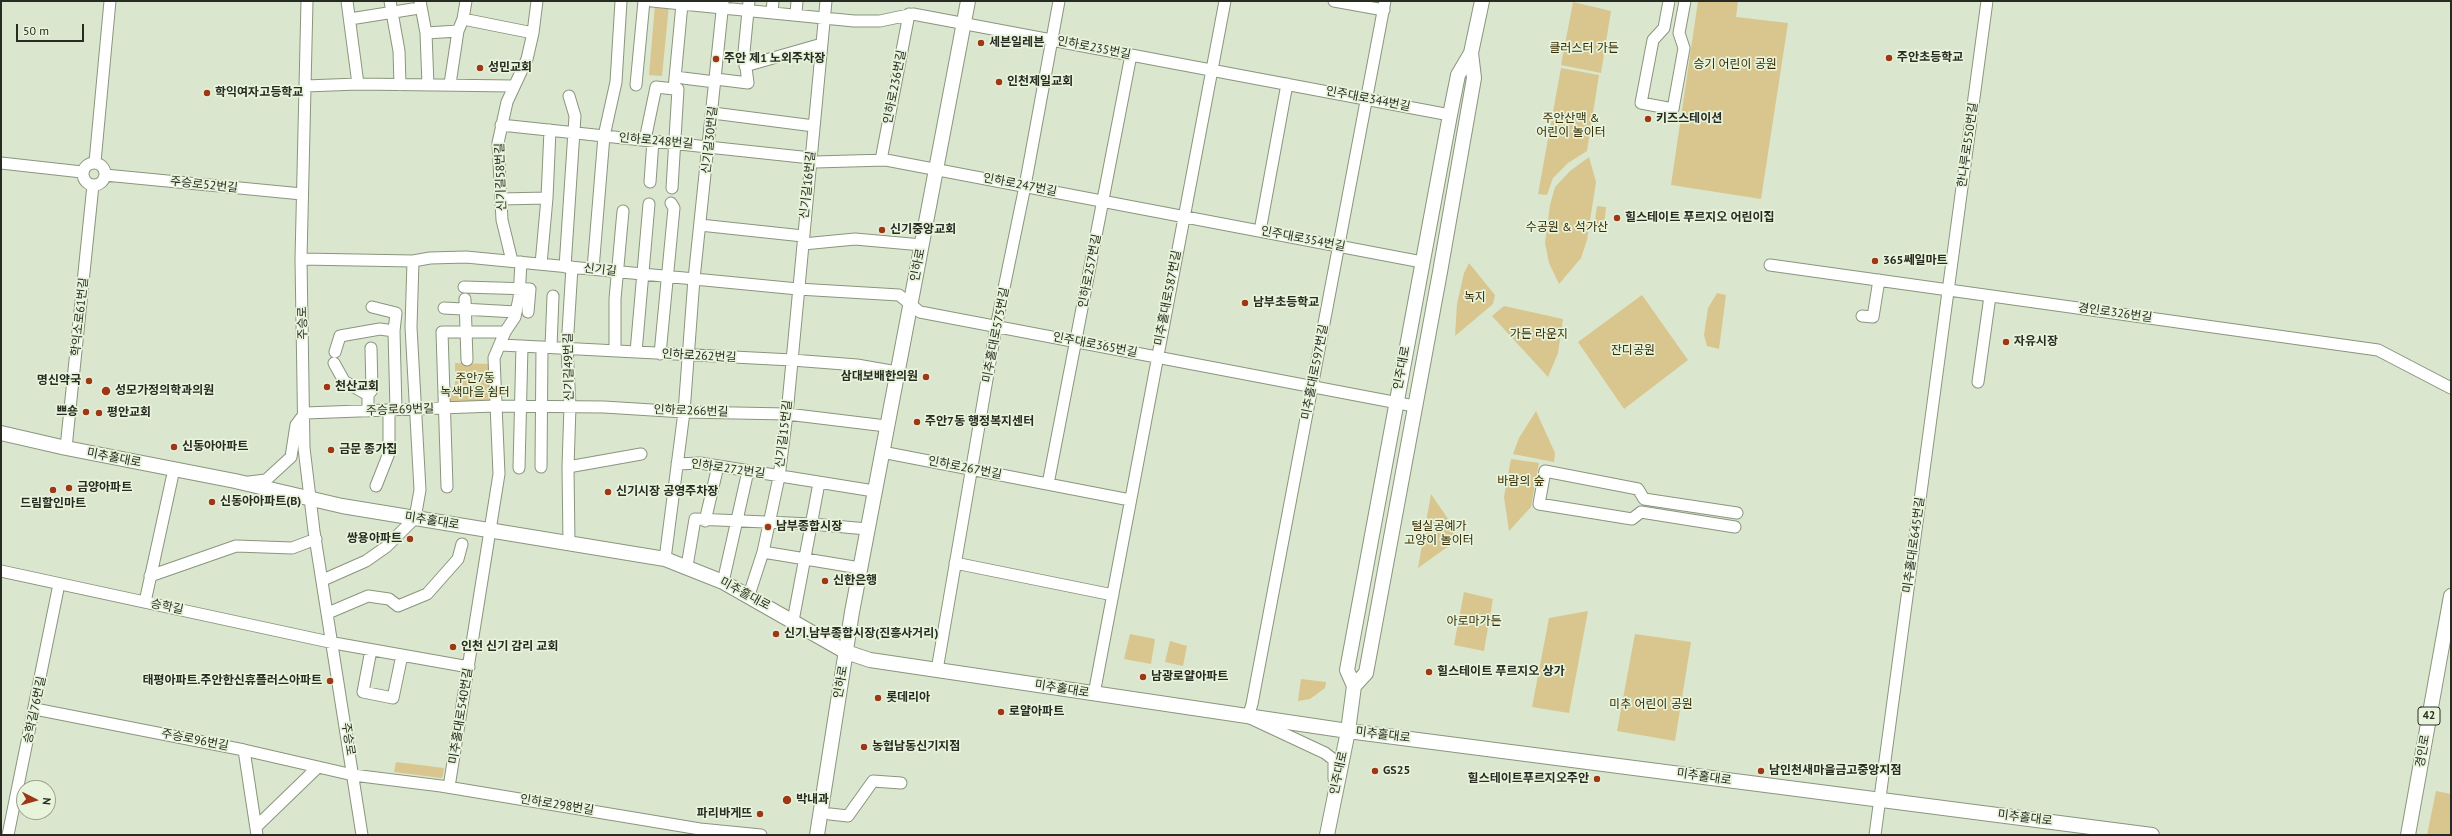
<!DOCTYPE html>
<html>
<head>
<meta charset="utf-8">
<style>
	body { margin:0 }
	#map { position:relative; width:2452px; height:836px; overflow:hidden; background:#dbe6ce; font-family:"PT Sans",sans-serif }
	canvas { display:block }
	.frame { position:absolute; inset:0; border:2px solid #272b22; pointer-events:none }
	.north { position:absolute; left:16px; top:780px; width:40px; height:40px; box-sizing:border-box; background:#e8f3db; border:1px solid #9ba391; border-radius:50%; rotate:96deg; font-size:11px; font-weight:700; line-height:16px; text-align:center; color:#272b22 }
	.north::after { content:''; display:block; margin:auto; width:14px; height:18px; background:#9e3715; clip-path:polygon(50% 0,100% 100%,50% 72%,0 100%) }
	.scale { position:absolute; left:16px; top:24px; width:68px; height:18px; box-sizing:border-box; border:2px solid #272b22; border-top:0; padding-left:5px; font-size:12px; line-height:14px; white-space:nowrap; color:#272b22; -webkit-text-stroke:3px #e8f3db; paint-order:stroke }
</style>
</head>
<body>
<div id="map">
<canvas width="2452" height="836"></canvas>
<div class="frame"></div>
<div class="north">N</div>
<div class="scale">50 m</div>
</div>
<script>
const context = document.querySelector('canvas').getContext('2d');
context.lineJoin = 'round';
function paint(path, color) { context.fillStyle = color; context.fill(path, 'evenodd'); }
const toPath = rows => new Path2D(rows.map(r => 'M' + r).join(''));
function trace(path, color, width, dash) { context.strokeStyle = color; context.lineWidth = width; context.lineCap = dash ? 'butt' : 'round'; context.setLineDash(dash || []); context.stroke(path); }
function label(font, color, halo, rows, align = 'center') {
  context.font = font + ' "PT Sans","Noto Sans KR",sans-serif'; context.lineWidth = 3.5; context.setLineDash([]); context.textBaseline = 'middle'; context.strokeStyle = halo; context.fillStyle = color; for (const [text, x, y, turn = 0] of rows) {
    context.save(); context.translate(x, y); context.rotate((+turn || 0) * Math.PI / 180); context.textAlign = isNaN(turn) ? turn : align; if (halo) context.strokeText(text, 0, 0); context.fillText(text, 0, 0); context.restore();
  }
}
paint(toPath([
	[1698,1,1738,1,1736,17,1788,23,1761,199,1671,185],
	[1573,2,1611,11,1601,73,1561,65],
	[655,4,669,5,662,76,649,75],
	[1561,68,1599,75,1587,151,1568,163,1553,178,1547,195,1538,194],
	[1589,157,1596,182,1587,240,1581,258,1559,284,1549,263,1545,243,1550,205,1555,187,1570,171],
	[1597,206,1606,207,1604,227,1594,227],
	[1469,263,1495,295,1493,304,1455,336,1457,304,1464,273],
	[1717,293,1726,295,1719,349,1707,346,1704,335,1708,308],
	[1642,295,1688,360,1624,409,1578,342],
	[1504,306,1563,319,1558,353,1548,377,1492,316],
	[455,363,493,364,495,406,439,405,441,387,455,387],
	[1536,411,1555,453,1554,462,1513,454,1519,438],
	[1511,459,1539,463,1531,507,1509,531,1504,497],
	[1431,494,1455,529,1453,543,1418,568],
	[1464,592,1493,599,1484,651,1454,645],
	[1588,611,1569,713,1532,707,1549,618],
	[1130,634,1155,639,1151,664,1124,659],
	[1635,634,1691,642,1675,741,1617,731],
	[1170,641,1187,646,1183,666,1165,662],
	[1301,679,1326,682,1325,688,1310,699,1298,701],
	[396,762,444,768,443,776,441,778,394,772],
	[2436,791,2451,794,2451,835,2427,835]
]), '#d9c68e');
const minor = toPath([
	[307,1,301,259,304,448,314,531,362,835],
	[347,1,358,84],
	[390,1,399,51,400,85],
	[420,1,426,33,428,85],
	[652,1,854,21,880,21,913,14,1450,115],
	[1334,1,1384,10],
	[1669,1,1664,28,1653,40,1641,103,1673,109,1684,48,1679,33,1685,1],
	[772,12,773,1],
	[796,14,797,1],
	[350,19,419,8],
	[463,19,533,33],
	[426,33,458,31],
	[745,66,822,44],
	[675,77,715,82],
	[716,79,748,83,744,52,749,1],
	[450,84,458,31,463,19,466,1],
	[636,85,644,1],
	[306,86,358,84,513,86],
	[713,113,814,126],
	[501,125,811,158],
	[645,140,656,87,674,89,682,4],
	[811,160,815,162,886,160,1422,262],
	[881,160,909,14],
	[95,162,110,1],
	'83 174a11 11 0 1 1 22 0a11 11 0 1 1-22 0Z',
	[1,163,82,172],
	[105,175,302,194],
	[650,182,653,141],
	[672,188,678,89,674,89],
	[501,199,547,198],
	[700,225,803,236],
	[1260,231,1287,84],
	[803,244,855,239,922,245],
	[301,259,413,261,430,258,466,257,798,289,899,295,920,312,1414,406],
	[512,261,502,220,498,143,507,102,527,59,533,33,537,1],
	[541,264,547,198,550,130],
	[1770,265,2378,350,2451,388],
	[565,267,575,116,569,96],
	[593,269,604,136,616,82,621,1],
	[464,287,530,289,528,312],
	[465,299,467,360],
	[372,307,396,313,394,331,396,410],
	[444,308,516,312],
	[1862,316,1873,317,1879,280],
	[501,345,792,360,857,365,897,372],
	[551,347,553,296],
	[615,351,615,299,623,211],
	[335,352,340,336,380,329,394,331],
	[636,352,649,204],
	[660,354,674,208,671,203],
	[334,363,344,381,368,395,368,411],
	[1978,382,1990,296],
	[368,395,372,390,371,348],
	[66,448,93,185],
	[882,452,1130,500],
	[677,464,700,463,874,491],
	[541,467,542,347],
	[568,467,641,454],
	[519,468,522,346],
	[249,482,266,480,291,457,296,425,305,413,495,406,604,407,684,412,787,414,886,426],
	[1048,484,1131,55],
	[376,486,389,453,389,410],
	[447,487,442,332,505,332],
	[705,521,718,466],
	[1735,527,1641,512,1632,519,1539,504,1545,471,1638,489,1644,499,1737,513],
	[569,543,568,467,570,406,567,348,572,267],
	[763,552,860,568],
	[665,559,684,412,694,279,723,2],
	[955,563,1113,595],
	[687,566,695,519,812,524,867,529],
	[1,571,334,643,469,667],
	[150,576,236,546,292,548,316,539],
	[323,580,366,561,386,547,415,518,420,490,411,327,413,261],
	[723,582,748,471],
	[749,595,763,552,779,477,787,414,826,1],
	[145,602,174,469],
	[328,613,368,596,389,599,398,606,427,594,458,559,462,544],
	[793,621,819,483],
	[371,650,363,692,393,698,402,655],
	[937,670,996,327,1025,186,1059,1],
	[1094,694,1225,1],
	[35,709,244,750,353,775,441,786,700,829,761,835],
	[244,750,257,835],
	[1334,779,1334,760,1325,753,1248,717,1252,704,1385,1],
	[449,787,499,474,494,358,505,332,515,317,519,298,521,262],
	[830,814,848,816,873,781,901,783],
	[256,827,318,767],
	[8,835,59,584],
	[1875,835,1987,1]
]);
const major = toPath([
	[1,433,66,448,235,481,342,506,665,559,723,582,846,652,870,660,1348,731,2152,835],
	[1354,686,1347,670,1450,115,1458,75,1471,53,1482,1],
	[817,835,852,612,968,1],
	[1327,835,1348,731,1354,686,1366,673,1440,272,1474,78,1471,53],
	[2408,835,2451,596]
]);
trace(minor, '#8a957e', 13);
trace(major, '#8a957e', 16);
trace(minor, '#fff', 11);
trace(major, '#fff', 14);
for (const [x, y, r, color] of [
	[981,43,4,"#9e3715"],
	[1889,58,4,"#9e3715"],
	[716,59,4,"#9e3715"],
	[480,68,4,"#9e3715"],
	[999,82,4,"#9e3715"],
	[207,93,4,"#9e3715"],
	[1648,119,4,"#9e3715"],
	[1617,218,4,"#9e3715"],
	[882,230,4,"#9e3715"],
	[1875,261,4,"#9e3715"],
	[1245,303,4,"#9e3715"],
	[2006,342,4,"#9e3715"],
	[926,377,4,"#9e3715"],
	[89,381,4,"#9e3715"],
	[327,387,4,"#9e3715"],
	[106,391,5,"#9e3715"],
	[86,412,4,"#9e3715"],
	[99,413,4,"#9e3715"],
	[917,422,4,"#9e3715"],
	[174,447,4,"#9e3715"],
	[331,450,4,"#9e3715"],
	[69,488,4,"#9e3715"],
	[53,490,4,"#9e3715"],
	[608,492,4,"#9e3715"],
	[212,502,4,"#9e3715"],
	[768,527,4,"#9e3715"],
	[410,539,4,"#9e3715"],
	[825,581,4,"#9e3715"],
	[776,634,4,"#9e3715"],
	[453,647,4,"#9e3715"],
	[1429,672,4,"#9e3715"],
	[1143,677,4,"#9e3715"],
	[330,681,4,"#9e3715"],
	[878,698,4,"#9e3715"],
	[1001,712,4,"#9e3715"],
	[864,747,4,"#9e3715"],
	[1375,771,4,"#9e3715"],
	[1761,771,4,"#9e3715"],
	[1597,779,4,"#9e3715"],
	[787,800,5,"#9e3715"],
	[760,814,4,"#9e3715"]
]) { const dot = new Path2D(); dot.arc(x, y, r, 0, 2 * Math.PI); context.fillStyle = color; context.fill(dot); trace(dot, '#e8f3db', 1.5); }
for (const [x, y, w] of [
	[2429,716,22]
]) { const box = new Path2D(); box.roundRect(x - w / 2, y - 9, w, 18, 3); context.fillStyle = '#e8f3db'; context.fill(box); trace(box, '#272b22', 1); }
label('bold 11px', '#272b22', null, [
	["42",2429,716]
]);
label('bold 12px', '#272b22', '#e8f3db', [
	["세븐일레븐",989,43],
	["주안초등학교",1897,58],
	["주안 제1 노외주차장",724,59],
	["성민교회",488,68],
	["인천제일교회",1007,82],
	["학익여자고등학교",215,93],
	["키즈스테이션",1656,119],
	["힐스테이트 푸르지오 어린이집",1625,218],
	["신기중앙교회",890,230],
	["365쎄일마트",1883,261],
	["남부초등학교",1253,303],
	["자유시장",2014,342],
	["삼대보배한의원",918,377,"right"],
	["명신약국",81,381,"right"],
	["천산교회",335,387],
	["성모가정의학과의원",115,391],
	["쁘숑",78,412,"right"],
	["평안교회",107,413],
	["주안7동 행정복지센터",925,422],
	["신동아아파트",182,447],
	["금문 종가집",339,450],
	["금양아파트",77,488],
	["신기시장 공영주차장",616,492],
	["신동아아파트(B)",220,502],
	["드림할인마트",53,504,"center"],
	["남부종합시장",776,527],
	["쌍용아파트",402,539,"right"],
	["신한은행",833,581],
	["신기.남부종합시장(진흥사거리)",784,634],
	["인천 신기 감리 교회",461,647],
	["힐스테이트 푸르지오 상가",1437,672],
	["남광로얄아파트",1151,677],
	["태평아파트.주안한신휴플러스아파트",322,681,"right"],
	["롯데리아",886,698],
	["로얄아파트",1009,712],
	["농협남동신기지점",872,747],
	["GS25",1383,771],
	["남인천새마을금고중앙지점",1769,771],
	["힐스테이트푸르지오주안",1589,779,"right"],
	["박내과",796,800],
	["파리바게뜨",752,814,"right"]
], 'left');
label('12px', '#272b22', '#e8f3db', [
	["인하로235번길",1094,48,11],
	["인하로236번길",895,87,-79],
	["인주대로344번길",1368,99,11],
	["신기길30번길",710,140,-84],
	["인하로248번길",656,141,5],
	["한나루로550번길",1968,145,-82],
	["신기길58번길",501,177,-92],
	["주승로52번길",204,185,6],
	["신기길16번길",808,185,-84],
	["인하로247번길",1020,185,11],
	["인주대로354번길",1303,239,11],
	["인하로",918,265,-79],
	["신기길",600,270,6],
	["인하로257번길",1090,271,-79],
	["미추홀대로587번길",1168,298,-79],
	["경인로326번길",2115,313,8],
	["학익소로61번길",80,317,-84],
	["주승로",303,323,-91],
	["미추홀대로575번길",996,335,-79],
	["인주대로365번길",1095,345,11],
	["인하로262번길",699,356,3],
	["신기길49번길",569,367,-91],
	["인주대로",1402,368,-79],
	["미추홀대로597번길",1315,372,-79],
	["주승로69번길",400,410,-2],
	["인하로266번길",691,411,2],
	["신기길15번길",784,434,-83],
	["미추홀대로",114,458,11],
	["인하로267번길",965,468,11],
	["인하로272번길",728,469,8],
	["미추홀대로",432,521,9],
	["미추홀대로645번길",1914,545,-82],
	["미추홀대로",745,594,28],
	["승학길",167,607,12],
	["인하로",841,682,-80],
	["미추홀대로",1062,689,9],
	["승학길76번길",35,710,-78],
	["미추홀대로540번길",461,716,-81],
	["미추홀대로",1383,735,7],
	["주승로",348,739,81],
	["주승로96번길",195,740,11],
	["경인로",2423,751,-80],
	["인주대로",1339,773,-78],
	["미추홀대로",1704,777,8],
	["인하로298번길",557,805,9],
	["미추홀대로",2025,818,7]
]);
label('12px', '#362a00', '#e8f3db', [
	["클러스터 가든",1584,49],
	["승기 어린이 공원",1735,65],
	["주안산맥 &",1571,119],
	["어린이 놀이터",1571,133],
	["수공원 & 석가산",1567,228],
	["녹지",1475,298],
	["가든 라운지",1539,335],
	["잔디공원",1633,351],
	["주안7동",475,379],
	["녹색마을 쉼터",475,393],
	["바람의 숲",1521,482],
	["털실공예가",1439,527],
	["고양이 놀이터",1439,541],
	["아로마가든",1474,622],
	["미추 어린이 공원",1651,705]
]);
</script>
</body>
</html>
